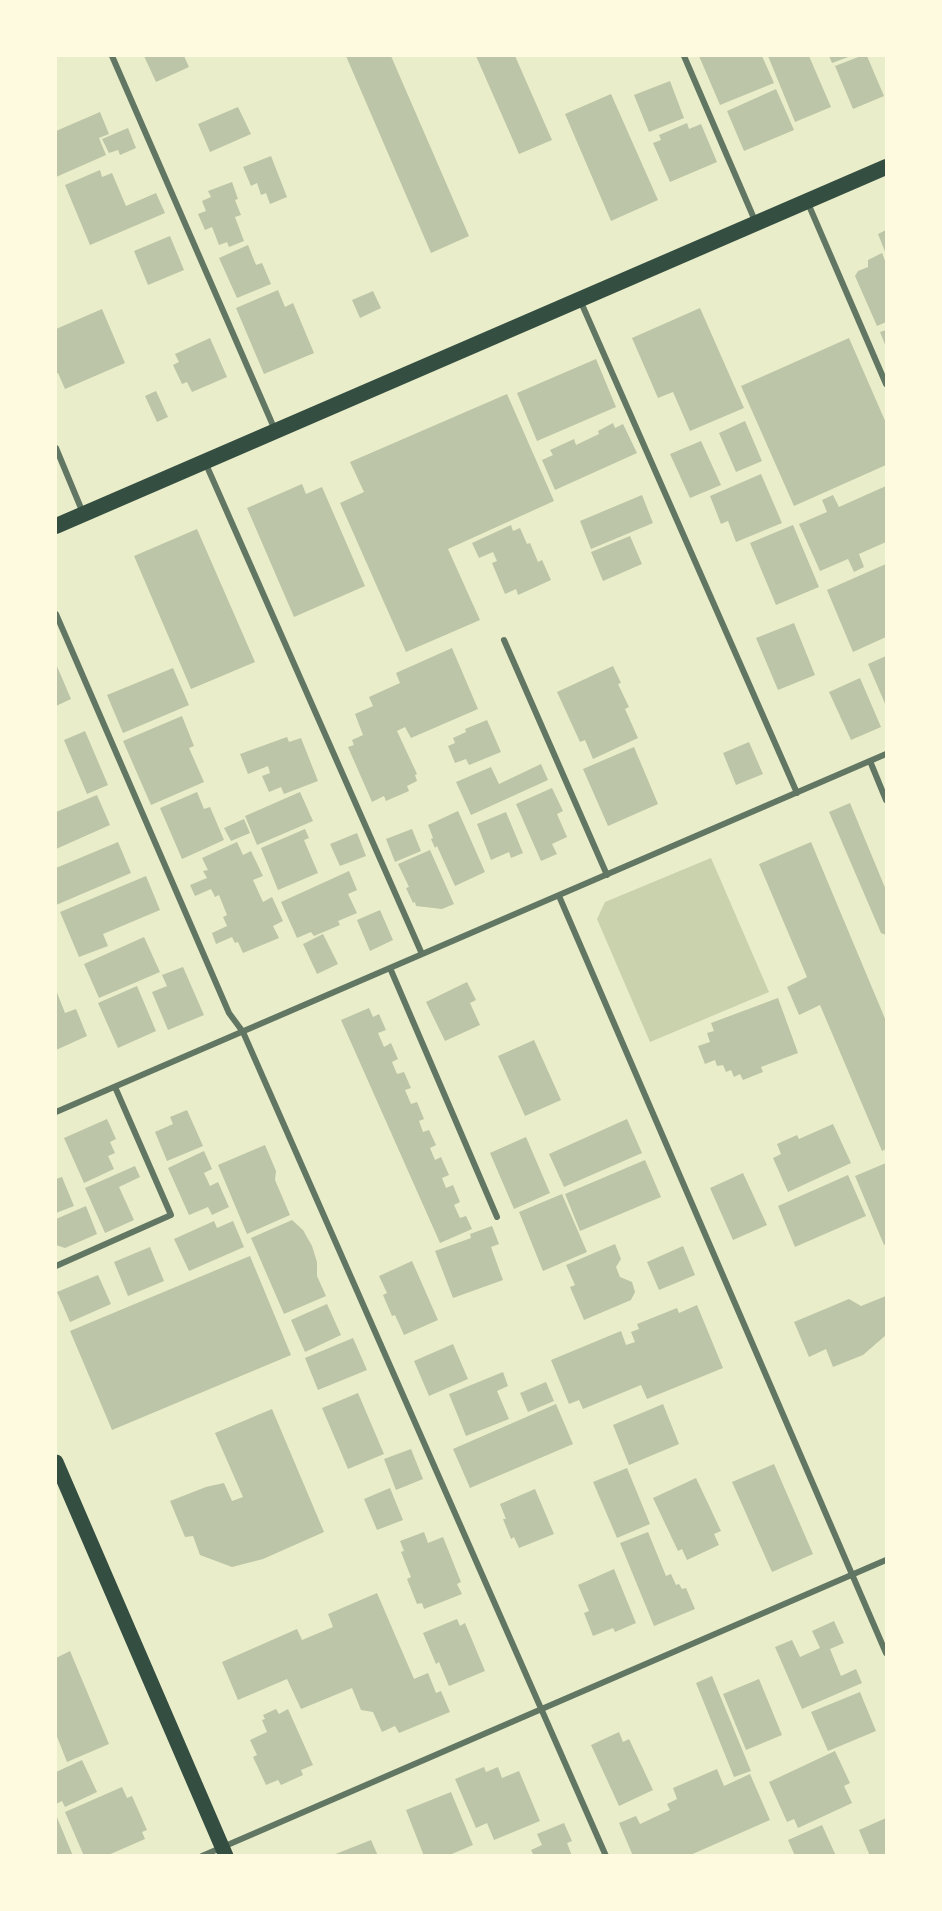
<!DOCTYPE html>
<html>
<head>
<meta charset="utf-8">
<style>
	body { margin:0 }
	#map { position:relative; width:942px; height:1911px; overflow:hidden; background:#e9edc9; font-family:Lora,serif }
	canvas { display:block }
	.frame { position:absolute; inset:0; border:57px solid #fefae0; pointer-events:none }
</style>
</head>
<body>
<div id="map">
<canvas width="942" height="1911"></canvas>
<div class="frame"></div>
</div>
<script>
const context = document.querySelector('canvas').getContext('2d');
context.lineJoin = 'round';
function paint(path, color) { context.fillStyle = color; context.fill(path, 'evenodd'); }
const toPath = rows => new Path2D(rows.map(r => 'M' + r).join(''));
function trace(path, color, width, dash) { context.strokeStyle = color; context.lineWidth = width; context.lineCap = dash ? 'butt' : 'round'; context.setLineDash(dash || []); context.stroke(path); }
paint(toPath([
	[711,858,769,992,650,1042,597,919,605,902]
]), '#cad2ad');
paint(toPath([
	[144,56,184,56,189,67,156,82],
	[346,56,391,56,469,236,431,253],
	[476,56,515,56,552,140,519,154],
	[699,56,762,56,774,83,720,105],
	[768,56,809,56,831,107,795,122],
	[829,56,851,56,832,63],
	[861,56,867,56,884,96,853,109,835,66],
	[670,81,684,118,649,132,634,95],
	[776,89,794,130,744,151,727,111],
	[611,94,658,200,611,221,565,114],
	[238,107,251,134,210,152,198,124],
	[100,112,109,134,99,138,106,155,56,177,56,131],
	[687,123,689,129,701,124,717,162,670,182,653,143,661,140,659,135],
	[128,128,136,148,120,155,118,150,109,153,102,139],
	[271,156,287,197,270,204,266,193,261,195,257,183,251,186,243,167],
	[100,170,102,177,112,173,126,206,156,193,165,213,90,245,65,185],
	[232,182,238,199,235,200,241,215,235,217,244,241,229,247,227,242,219,245,212,227,205,230,198,214,206,211,202,201,211,197,208,191],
	[886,230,886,254,878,234],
	[170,236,184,270,148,285,134,251],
	[248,245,256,265,262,263,271,284,237,298,219,258],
	[882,253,886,263,886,322,877,326,855,276,858,271,868,267,868,260],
	[278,290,285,307,293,303,314,353,264,374,236,308],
	[373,291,381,308,360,318,352,300],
	[700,308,744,408,690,431,673,392,658,398,632,338],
	[102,309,125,363,65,389,58,373,56,374,56,329],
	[886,330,886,347,880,332],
	[210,338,227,377,192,392,187,382,182,384,173,365,179,362,175,354],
	[849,338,886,423,886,465,794,506,741,386],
	[596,359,616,407,537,441,517,393],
	[156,391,168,417,157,422,145,396],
	[507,394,554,501,448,549,480,620,406,652,340,503,364,492,350,462],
	[745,421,762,461,736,472,719,433],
	[613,423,615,428,623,424,637,453,555,490,542,460,553,455,550,450,574,439,576,445,599,434,598,431],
	[701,441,721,485,690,498,670,454],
	[761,474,782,523,736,542,728,521,721,524,710,496],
	[302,484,306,494,322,487,365,586,294,617,247,508],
	[886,486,886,542,859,554,864,567,854,572,848,559,820,571,799,524,827,512,822,500,833,495,839,507],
	[642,495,653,523,591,549,580,521],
	[511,525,513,531,520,528,527,544,530,543,538,562,542,560,551,580,518,595,516,589,505,594,492,563,497,561,493,552,479,558,472,543],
	[793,525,819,587,776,605,750,543],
	[197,529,255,662,191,689,134,556],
	[630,536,642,564,603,581,591,552],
	[886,564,886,637,853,652,827,590],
	[794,623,815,675,778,690,756,638],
	[452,648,478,709,411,738,405,727,397,731,417,774,415,775,417,781,407,786,409,791,386,801,384,796,372,802,348,747,354,745,352,740,363,735,355,714,373,706,369,697,400,683,396,673],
	[886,656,886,706,868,664],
	[56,664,71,699,56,706],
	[613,666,621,683,618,684,629,707,625,709,638,738,593,759,585,740,580,742,557,692],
	[173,668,189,705,123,733,107,695],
	[860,678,881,727,851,740,829,692],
	[182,716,194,746,189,748,204,782,151,805,123,741],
	[487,720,501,752,469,765,466,759,455,763,448,746,455,743,453,738,466,732,465,729],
	[85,731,108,785,87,794,64,740],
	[287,737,289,742,301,738,318,781,284,794,281,787,269,792,262,776,270,773,268,766,248,774,240,754],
	[749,742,763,774,736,785,723,753],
	[634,747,658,804,608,826,583,769],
	[541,764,548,780,471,815,456,782,491,767,499,784],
	[552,788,563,811,557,814,567,837,552,844,557,854,541,861,516,804],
	[197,792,204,809,210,807,224,840,182,859,160,808],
	[300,792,313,821,257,845,245,816],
	[97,795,110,825,56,849,56,812],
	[850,803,886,890,886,935,881,933,829,812],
	[458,811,485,872,455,886,437,846,435,848,431,839,433,838,428,825],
	[506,812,523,853,511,858,509,852,491,860,477,824],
	[244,819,250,833,231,841,224,828],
	[305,829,309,838,304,840,318,873,278,890,261,848],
	[412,829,421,851,395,862,386,839],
	[357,833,366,856,340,866,330,844],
	[118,842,131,873,56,905,56,868],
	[237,842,243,855,251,851,263,876,253,880,263,902,272,897,283,921,273,926,279,938,243,953,238,942,235,943,232,937,216,944,212,933,227,926,223,917,227,915,219,895,215,897,211,889,195,896,190,885,207,878,203,871,208,870,202,858],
	[811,842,886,1021,886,1149,882,1151,820,1005,799,1015,787,987,807,977,759,864],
	[430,850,454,904,442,909,416,906,415,902,413,903,406,888,409,887,398,864],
	[349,871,357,890,348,894,357,913,338,921,340,925,314,936,311,932,297,938,281,902],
	[146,876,160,910,103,934,108,946,79,957,60,912],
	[380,910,393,940,370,951,357,920],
	[323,934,338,964,317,974,303,944],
	[144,937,160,972,99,998,84,964],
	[183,967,204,1015,168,1030,152,992,167,986,162,975],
	[467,982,476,1000,470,1003,480,1025,445,1041,426,1002],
	[137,986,156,1031,118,1048,98,1003],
	[56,990,65,1013,76,1009,87,1036,56,1050],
	[778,998,798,1053,761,1067,763,1072,743,1080,740,1074,734,1077,731,1070,726,1072,723,1065,717,1066,715,1060,705,1064,698,1046,710,1042,707,1033,714,1031,711,1023],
	[369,1008,373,1017,379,1014,386,1030,378,1033,384,1047,391,1043,398,1059,392,1062,397,1074,404,1072,411,1088,405,1090,411,1104,417,1102,424,1119,419,1121,423,1132,429,1130,436,1145,430,1148,435,1160,441,1157,449,1175,442,1178,446,1188,453,1185,460,1202,454,1205,460,1218,466,1216,472,1229,440,1243,341,1020],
	[534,1040,561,1100,525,1116,498,1056],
	[187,1110,203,1146,167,1161,155,1132,173,1124,170,1117],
	[107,1119,116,1139,110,1142,115,1153,108,1156,114,1169,84,1183,64,1138],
	[627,1119,642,1153,564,1187,549,1154],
	[833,1124,851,1163,788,1192,773,1158,781,1154,777,1144,797,1135,799,1139],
	[526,1137,550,1193,514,1209,490,1153],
	[265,1145,276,1171,275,1180,290,1215,247,1234,218,1165],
	[204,1151,212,1169,204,1173,210,1186,218,1182,229,1207,212,1215,208,1207,189,1215,168,1168],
	[645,1160,661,1197,580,1231,565,1194],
	[886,1163,886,1244,884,1245,855,1176],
	[135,1166,140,1177,119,1187,134,1220,105,1233,85,1188],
	[743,1173,767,1225,733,1240,710,1188],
	[848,1175,866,1216,795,1247,778,1206],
	[62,1177,74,1206,56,1213,56,1179],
	[562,1194,587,1252,543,1271,519,1212],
	[86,1206,97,1234,65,1248,56,1245,56,1219],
	[292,1220,303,1230,312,1246,317,1262,317,1276,326,1296,284,1314,251,1238],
	[214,1221,217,1228,233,1221,244,1247,189,1271,174,1239],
	[492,1226,499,1244,491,1247,503,1280,453,1298,435,1251,471,1238,470,1234],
	[615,1244,621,1259,616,1267,620,1277,632,1282,635,1292,631,1300,584,1320,570,1287,575,1285,566,1265],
	[683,1246,695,1275,659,1290,647,1262],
	[150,1247,164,1281,128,1296,114,1262],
	[250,1256,291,1355,112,1430,70,1331],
	[412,1261,438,1320,404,1335,395,1315,392,1316,383,1295,387,1293,379,1276],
	[98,1275,111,1304,70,1322,57,1292],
	[886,1296,886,1335,863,1355,833,1367,826,1349,809,1357,794,1322,849,1299,861,1306],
	[327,1304,341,1335,305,1352,291,1320],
	[697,1305,723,1368,647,1399,641,1385,583,1409,579,1400,569,1404,551,1360,621,1331,626,1345,635,1342,631,1332,639,1329,637,1324,677,1308,679,1313],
	[353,1338,367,1370,318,1390,305,1358],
	[453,1344,468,1379,429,1396,414,1361],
	[503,1372,508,1386,497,1391,509,1419,466,1436,449,1394],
	[546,1382,554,1401,528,1412,520,1393],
	[358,1393,384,1454,348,1469,322,1408],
	[556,1404,573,1444,470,1488,453,1449],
	[663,1404,679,1444,629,1465,613,1425],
	[272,1409,324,1532,263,1559,232,1567,200,1555,193,1536,185,1537,170,1501,206,1487,224,1483,232,1501,243,1497,215,1433],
	[411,1449,423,1479,396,1490,384,1459],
	[774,1464,813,1554,772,1572,732,1482],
	[627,1468,650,1524,617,1538,593,1482],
	[696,1478,721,1531,714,1534,719,1545,687,1560,682,1549,678,1551,653,1498],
	[390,1488,403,1520,377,1530,364,1499],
	[535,1489,554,1534,519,1548,514,1537,511,1539,503,1519,506,1519,500,1504],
	[424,1532,428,1543,443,1537,461,1582,457,1584,462,1594,424,1609,422,1603,417,1604,407,1579,411,1577,401,1552,404,1551,400,1541],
	[648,1532,666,1576,671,1574,676,1585,679,1584,682,1589,686,1588,695,1609,654,1626,620,1543],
	[614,1569,636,1623,615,1632,613,1628,593,1636,584,1613,589,1611,578,1585],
	[377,1593,414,1679,428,1673,436,1693,441,1691,450,1712,399,1733,395,1726,382,1732,373,1712,361,1710,352,1688,301,1709,287,1679,238,1700,222,1662,297,1629,302,1640,333,1627,328,1614],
	[457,1619,460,1626,465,1623,485,1671,449,1686,439,1662,436,1664,423,1633],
	[834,1621,844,1643,830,1649,841,1676,856,1669,862,1683,802,1709,775,1647,792,1640,800,1657,820,1648,812,1631],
	[70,1651,109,1744,67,1762,56,1734,56,1658],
	[712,1676,751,1771,734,1777,696,1683],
	[759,1679,782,1735,746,1750,723,1694],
	[860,1692,876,1731,828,1751,811,1712],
	[276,1709,279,1714,288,1709,313,1765,301,1770,303,1775,281,1785,278,1780,266,1785,253,1757,257,1755,250,1740,267,1732,262,1720,265,1719,263,1715],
	[619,1732,623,1742,629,1739,653,1790,619,1806,591,1745],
	[835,1751,850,1783,844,1786,852,1803,798,1828,794,1819,787,1822,769,1782],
	[82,1760,97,1792,65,1807,62,1801,56,1804,56,1772],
	[484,1767,486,1772,498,1767,502,1778,519,1771,540,1821,494,1840,487,1823,476,1828,455,1779],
	[717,1769,724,1786,750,1774,770,1820,688,1856,633,1856,619,1823,636,1816,640,1824,670,1810,667,1804,677,1799,673,1788],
	[122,1787,127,1798,132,1796,147,1830,142,1832,145,1839,106,1856,84,1856,65,1812],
	[451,1792,473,1845,447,1856,424,1856,406,1810],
	[56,1815,73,1856,56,1856],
	[886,1818,886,1856,870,1856,859,1830],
	[564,1823,572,1841,567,1843,572,1856,534,1856,531,1850,542,1845,537,1834],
	[822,1825,836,1856,795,1856,788,1840],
	[371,1840,378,1856,333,1856,333,1855]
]), '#bcc5a7');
trace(toPath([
	[112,56,275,430],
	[684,56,756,223],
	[807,201,886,384],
	[580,300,797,793],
	[56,448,83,513],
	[205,462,422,954],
	[56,614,229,1013,243,1032,606,1856],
	[504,640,607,875],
	[870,761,886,800],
	[559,896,886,1653],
	[390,968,497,1217],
	[56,1112,886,754],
	[56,1266,171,1215,115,1087],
	[202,1856,886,1560]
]), '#617663', 6);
trace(toPath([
	[56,1462,226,1856]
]), '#344e41', 15);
trace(toPath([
	[56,526,886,167]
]), '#344e41', 16);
</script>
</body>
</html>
